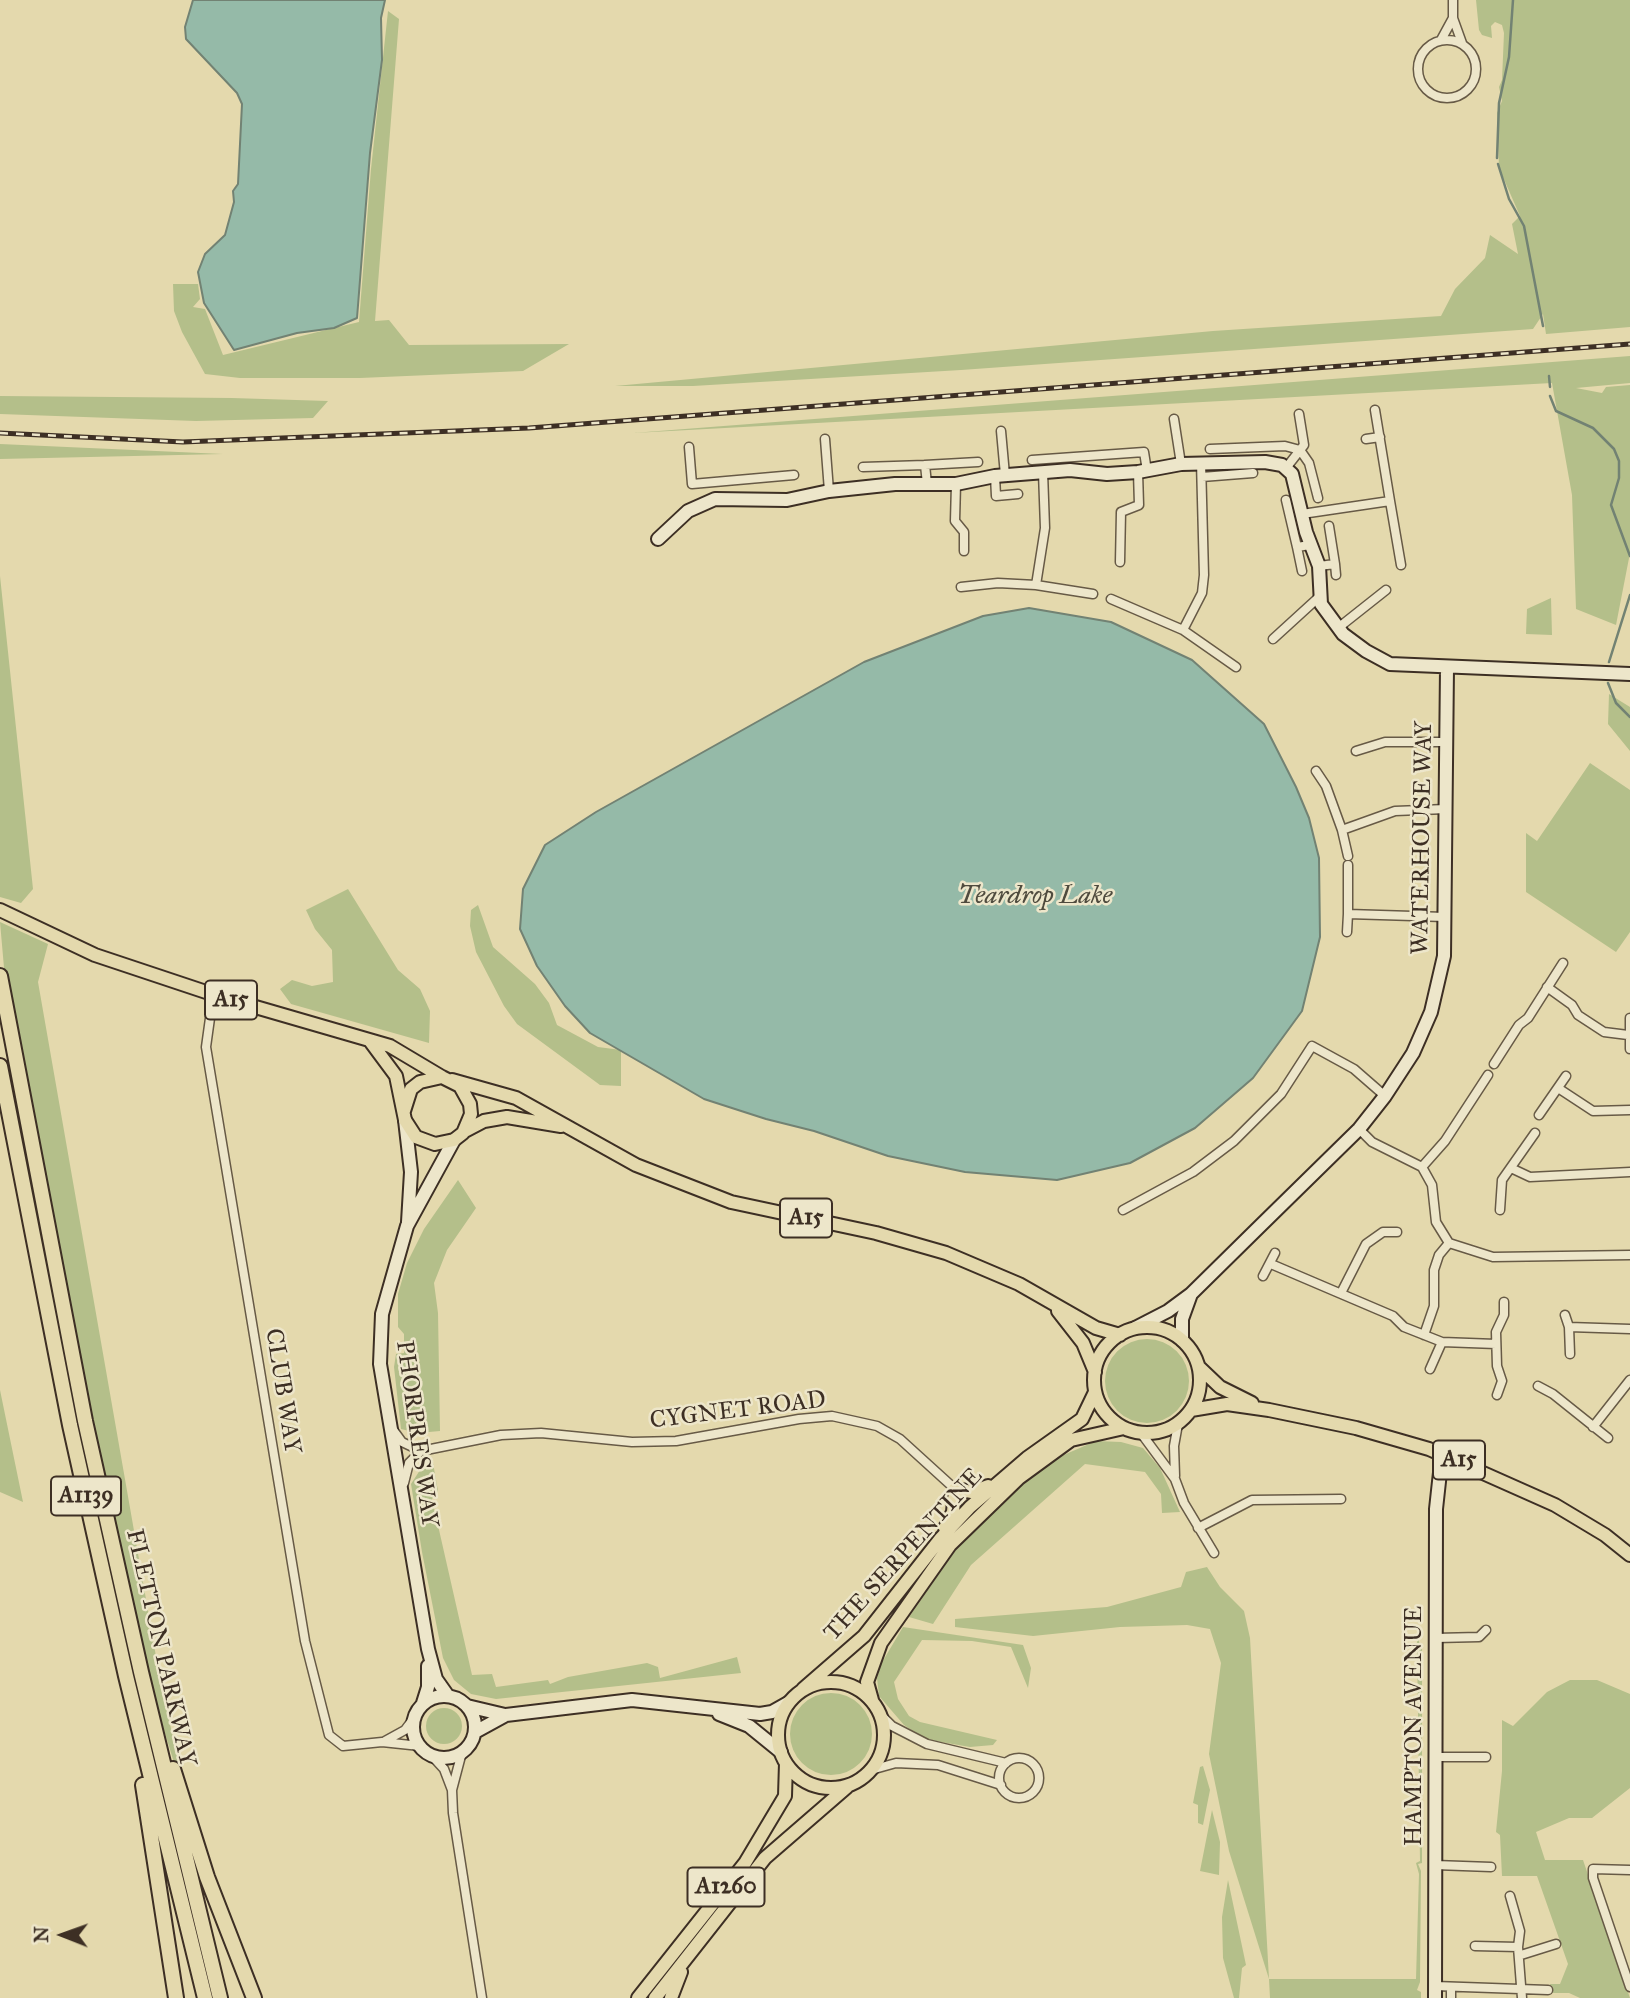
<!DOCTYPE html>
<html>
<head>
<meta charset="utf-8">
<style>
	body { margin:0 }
	#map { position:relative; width:1630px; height:1998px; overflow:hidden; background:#e4d9ad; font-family:"IM FELL Great Primer",serif }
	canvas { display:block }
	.north { position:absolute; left:28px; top:1900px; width:70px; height:70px; -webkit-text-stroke:5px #ede6ca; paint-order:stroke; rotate:271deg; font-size:19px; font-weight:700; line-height:28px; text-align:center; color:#3d2f24 }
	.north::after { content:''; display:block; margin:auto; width:24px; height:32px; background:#3d2f24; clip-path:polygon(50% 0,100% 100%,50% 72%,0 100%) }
</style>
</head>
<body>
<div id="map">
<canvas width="1630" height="1998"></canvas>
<div class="north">N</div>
</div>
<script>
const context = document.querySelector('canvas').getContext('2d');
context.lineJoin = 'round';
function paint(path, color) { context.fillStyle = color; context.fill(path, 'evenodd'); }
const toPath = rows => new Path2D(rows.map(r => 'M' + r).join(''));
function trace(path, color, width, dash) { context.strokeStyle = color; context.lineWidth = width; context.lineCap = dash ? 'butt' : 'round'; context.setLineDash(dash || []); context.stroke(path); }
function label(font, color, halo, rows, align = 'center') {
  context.font = font + ' "IM FELL Great Primer",serif'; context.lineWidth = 5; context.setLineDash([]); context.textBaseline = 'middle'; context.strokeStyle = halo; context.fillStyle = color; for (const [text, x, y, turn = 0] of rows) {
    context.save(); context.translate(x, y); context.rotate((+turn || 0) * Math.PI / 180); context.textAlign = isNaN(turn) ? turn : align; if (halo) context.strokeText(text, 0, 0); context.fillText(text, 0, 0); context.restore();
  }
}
paint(toPath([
	[1476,0,1630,0,1630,327,1546,334,1543,314,1533,329,961,370,693,386,615,386,1213,331,1441,316,1455,289,1485,258,1490,235,1518,254,1512,224,1520,216,1499,168,1497,113,1502,101,1499,87,1502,80,1504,33,1502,25,1495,22,1491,26,1492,38,1482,35,1479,30],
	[388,11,399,19,375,321,389,320,409,345,569,344,523,371,360,378,240,378,205,374,182,332,174,311,173,284,198,284,200,299,193,307,205,309,223,355,359,322,371,169],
	[1630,356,1630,383,1576,388,1602,393,1606,387,1630,385,1630,553,1616,625,1576,609,1572,495,1552,383,633,433],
	[0,396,232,398,328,401,313,418,196,421,0,414],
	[0,444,223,454,0,459],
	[0,576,33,889,21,903,0,897],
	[1551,598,1552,635,1526,634,1527,609],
	[1609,694,1630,707,1630,751,1608,724],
	[1590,763,1630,790,1630,932,1616,952,1526,892,1526,833,1537,841],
	[348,889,398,970,420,989,430,1011,429,1043,291,1004,280,989,292,980,312,986,333,982,332,950,315,929,306,910],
	[478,905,493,947,535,984,549,1003,557,1025,598,1047,621,1050,621,1086,600,1085,517,1024,504,1006,476,952,470,926,471,910],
	[0,922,48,944,38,982,161,1685,192,1820,152,1692,113,1528,43,1182,5,979],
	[458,1180,476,1208,447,1250,434,1283,438,1313,440,1431,418,1433,401,1429,394,1367,396,1354,404,1353,404,1334,398,1327,398,1294,407,1263,424,1229],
	'1105 1381a42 42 0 1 1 84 0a42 42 0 1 1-84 0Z',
	[0,1390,23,1502,0,1492],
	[1096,1441,1121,1442,1143,1448,1160,1468,1180,1512,1162,1513,1161,1494,1145,1472,1085,1464,971,1565,933,1624,909,1617,955,1551,1002,1501,1052,1460],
	[433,1463,438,1491,432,1499,472,1675,492,1674,496,1687,548,1680,550,1684,568,1677,647,1663,658,1667,660,1678,737,1657,741,1673,496,1699,471,1694,454,1680,443,1658,422,1552,411,1484,422,1467],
	[1207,1567,1220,1587,1244,1611,1250,1638,1269,1979,1416,1979,1419,1874,1416,1863,1420,1861,1417,1642,1419,1630,1419,1642,1422,1646,1422,1863,1418,1864,1421,1871,1420,1982,1417,1990,1421,1992,1421,1998,1270,1998,1269,1979,1229,1851,1209,1754,1221,1663,1210,1629,1187,1625,1120,1627,1033,1636,955,1627,955,1619,1107,1607,1181,1587,1186,1572],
	[903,1627,1023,1645,1031,1668,1028,1688,1011,1647,972,1641,922,1640,894,1682,898,1699,909,1716,920,1722,997,1740,993,1745,970,1747,924,1739,904,1725,879,1696,877,1678,881,1664],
	[1570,1680,1597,1680,1630,1694,1630,1788,1592,1818,1569,1818,1536,1832,1545,1860,1583,1860,1630,1998,1580,1998,1569,1993,1551,1993,1550,1984,1560,1984,1568,1964,1537,1876,1502,1876,1500,1835,1496,1832,1502,1771,1502,1720,1513,1726,1547,1692],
	'790 1734a41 41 0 1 1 82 0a41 41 0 1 1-82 0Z',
	'426 1726a18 18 0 1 1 36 0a18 18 0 1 1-36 0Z',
	[1203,1766,1210,1790,1203,1825,1198,1823,1198,1805,1193,1803,1200,1767],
	[1212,1810,1220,1842,1219,1875,1200,1871],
	[1228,1880,1246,1965,1242,1968,1239,1998,1234,1998,1223,1958,1222,1917]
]), '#b4bf8a');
const water = toPath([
	[193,0,385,0,381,18,382,60,370,153,357,318,334,328,297,333,234,350,204,303,198,272,205,254,225,235,234,202,233,191,238,184,242,104,237,93,186,39,185,27,193,0],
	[1029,608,1111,622,1192,660,1264,724,1296,787,1309,818,1319,858,1320,937,1302,1011,1253,1078,1195,1128,1130,1163,1057,1180,965,1172,888,1156,814,1131,766,1119,704,1099,590,1033,565,1006,537,966,520,929,523,889,545,845,596,812,864,662,983,616,1029,608]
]);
paint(water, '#95baa8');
trace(water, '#728273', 2);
trace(toPath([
	[1497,158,1499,103,1509,57,1513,0],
	[1498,164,1509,199,1524,226,1543,326],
	[1549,376,1550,387],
	[1550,396,1556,411,1593,428,1614,449,1619,461,1619,478,1611,505,1630,556],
	[1609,662,1630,595],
	[1608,683,1616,703,1630,717]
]), '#728273', 2.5);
const street = toPath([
	[1453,0,1453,18,1462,43],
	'1418 69a29 29 0 1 1 58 0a29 29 0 1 1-58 0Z',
	[1441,40,1453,18],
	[1375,410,1390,501],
	[1174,419,1181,464],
	[1001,431,1005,475],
	[825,439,829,491],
	[1366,439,1380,437],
	[689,447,692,484,794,475],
	[1210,449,1285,446,1300,450,1309,463,1318,498],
	[1032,460,1144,452,1147,471],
	[1201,462,1204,575,1202,593,1183,630,1236,667],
	[863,467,925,465],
	[1286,468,1304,445,1299,414],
	[1043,472,1045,528,1036,585,1093,594],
	[995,476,996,496,1018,494],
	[1202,477,1253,473],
	[927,484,925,465,978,462],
	[956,484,955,521,964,532,964,551],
	[1286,500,1297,547],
	[1302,514,1390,501,1401,565],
	[1120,562,1121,512,1139,505,1138,472],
	[1335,564,1336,575],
	[1319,566,1335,564,1329,526],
	[1302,571,1297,547,1310,545],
	[961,587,998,583,1036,585],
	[1111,599,1183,630],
	[1338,628,1386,590],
	[1273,639,1319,597],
	[1356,751,1385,742,1447,742],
	[1316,771,1326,786,1342,830],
	[1348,856,1342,830,1395,811,1446,809],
	[1348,914,1348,865],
	[1347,932,1348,914,1445,917],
	[1547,987,1572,1005,1578,1015,1604,1032,1628,1035],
	[221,997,211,1011,206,1047,305,1641,329,1735,343,1746,382,1742,420,1746],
	[1630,1018,1630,1049],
	[1494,1064,1519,1025,1528,1018,1563,963],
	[1558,1088,1593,1111,1630,1110],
	[1539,1115,1566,1076],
	[1359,1129,1372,1142,1422,1167,1432,1185,1436,1222,1449,1243,1493,1257,1630,1255],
	[1422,1167,1445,1141,1488,1075],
	[1513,1169,1530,1177,1630,1172],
	[1123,1210,1193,1172,1234,1141,1281,1094,1312,1046,1354,1069,1385,1096],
	[1500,1210,1502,1180,1535,1133],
	[1271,1264,1393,1316,1404,1327,1442,1342,1496,1344],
	[1263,1276,1275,1253],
	[1341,1293,1366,1244,1383,1232,1397,1232],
	[1565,1315,1569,1327,1570,1354],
	[1569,1327,1630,1329],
	[1424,1335,1434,1306,1434,1270,1439,1255,1449,1243],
	[1430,1369,1442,1342],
	[1538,1386,1553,1394,1608,1438],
	[1497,1395,1502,1381,1497,1366,1496,1332,1504,1315,1504,1302],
	[1593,1427,1630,1380],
	[394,1431,402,1442,421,1451],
	[1141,1433,1175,1479,1184,1503,1214,1553],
	[1175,1476,1174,1446,1178,1424],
	[404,1483,409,1463,421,1451,501,1435,541,1433,632,1442,676,1441,799,1419,832,1416,877,1426,900,1439,955,1489],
	[1198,1528,1252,1500,1341,1499],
	[1436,1638,1479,1637,1486,1630],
	[881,1715,892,1726,927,1744,1006,1763],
	[385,1741,405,1730,414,1718],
	[462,1752,452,1790,453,1813,482,1998],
	[432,1756,444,1769,452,1790],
	[1434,1757,1486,1757],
	'999 1778a20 20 0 1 1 40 0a20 20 0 1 1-40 0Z',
	[871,1770,896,1763,938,1765,1001,1785],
	[1435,1865,1491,1867],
	[1630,1870,1593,1869,1593,1878,1630,1987],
	[1510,1896,1520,1931,1518,1947,1522,1998],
	[1475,1946,1518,1947],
	[1521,1955,1556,1944],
	[1435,1986,1548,1990],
	[1451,1998,1451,1987]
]);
const secondary = toPath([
	[658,539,688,511,715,499,787,500,829,491,895,484,956,484,995,476,1070,470,1107,474,1138,472,1181,464,1265,462,1282,465,1292,474,1306,532,1319,566,1321,604,1343,634,1366,651,1390,664,1630,674],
	[405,1120,411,1172,408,1222],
	[1135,1328,1168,1311,1191,1294,1256,1230,1359,1129,1385,1096,1413,1053,1431,1012,1444,956,1447,668],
	[1182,1340,1182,1319,1191,1294],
	[448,1696,436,1679,428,1649,380,1364,382,1314,407,1226,454,1140],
	'413 1727a31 31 0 1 1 62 0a31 31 0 1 1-62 0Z',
	[423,1703,428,1687,428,1666],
	[467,1706,505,1715],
	[719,1714,749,1726,781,1752],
	[475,1732,506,1715,632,1700,760,1714,772,1712,788,1703],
	[1435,1998,1436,1509,1442,1454]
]);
const primary = toPath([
	[0,910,95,955,221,997,390,1046,442,1077],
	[370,1041,396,1076,405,1120,416,1137,435,1144,454,1140,463,1133,471,1114,470,1104,460,1086,442,1077,420,1082,411,1089,404,1111],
	[452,1080,516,1098,636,1165,731,1202,876,1233,946,1253,1019,1284,1096,1328,1120,1335],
	[465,1131,484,1121,507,1117,561,1126],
	[1058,1311,1083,1343,1095,1372],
	'1094 1380a53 53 0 1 1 106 0a53 53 0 1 1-106 0Z',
	[1199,1367,1220,1387,1252,1403],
	[1191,1410,1227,1404,1269,1410,1356,1428,1429,1449,1555,1505,1605,1535,1630,1555],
	[945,1528,953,1512,955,1489,972,1492,988,1486],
	'778 1735a53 53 0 1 1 106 0a53 53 0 1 1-106 0Z',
	[803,1689,864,1636,941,1538,970,1507,1027,1458,1082,1419,1095,1392],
	[872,1700,867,1682,881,1643,950,1545,1019,1478,1071,1440,1124,1428],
	[638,1998,745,1863,785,1796,786,1763],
	[655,1998,765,1858,847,1787],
	[671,1998,681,1972]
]);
const highway = toPath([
	[0,976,85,1421,141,1672,220,1998],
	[0,1066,70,1425,126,1676,205,1998],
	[173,1769,207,1877,254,1998],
	[143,1785,176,1998]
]);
trace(street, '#675a46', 11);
trace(secondary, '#3d2f24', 16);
trace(primary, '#3d2f24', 16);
trace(highway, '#3d2f24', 18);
trace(street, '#ede6ca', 8);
trace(secondary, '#ede6ca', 12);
trace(primary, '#e4d9ad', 12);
trace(highway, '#e4d9ad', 14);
const rail = toPath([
	[0,433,183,442,529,428,1630,344]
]);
trace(rail, '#3d2f24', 5);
trace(rail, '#ede6ca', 2.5, [8]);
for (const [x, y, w] of [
	[231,1000,52],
	[806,1218,52],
	[1459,1460,52],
	[86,1496,70],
	[726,1887,77]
]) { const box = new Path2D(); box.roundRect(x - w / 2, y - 19.5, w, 39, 5); context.fillStyle = '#ede6ca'; context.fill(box); trace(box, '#3d2f24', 2); }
label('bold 23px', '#3d2f24', null, [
	["A15",231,1000],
	["A15",806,1218],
	["A15",1459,1460],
	["A1139",86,1496],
	["A1260",726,1887]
]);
label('24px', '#3d2f24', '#ede6ca', [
	["WATERHOUSE WAY",1423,838,-89],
	["CLUB WAY",282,1391,81],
	["CYGNET ROAD",738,1411,-7],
	["PHORPRES WAY",416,1434,82],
	["THE SERPENTINE",904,1555,-48],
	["FLETTON PARKWAY",160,1648,77],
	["HAMPTON AVENUE",1415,1726,-90]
]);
label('italic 26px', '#4f4b3e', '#ede6ca', [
	["Teardrop Lake",1035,897]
]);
</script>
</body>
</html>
